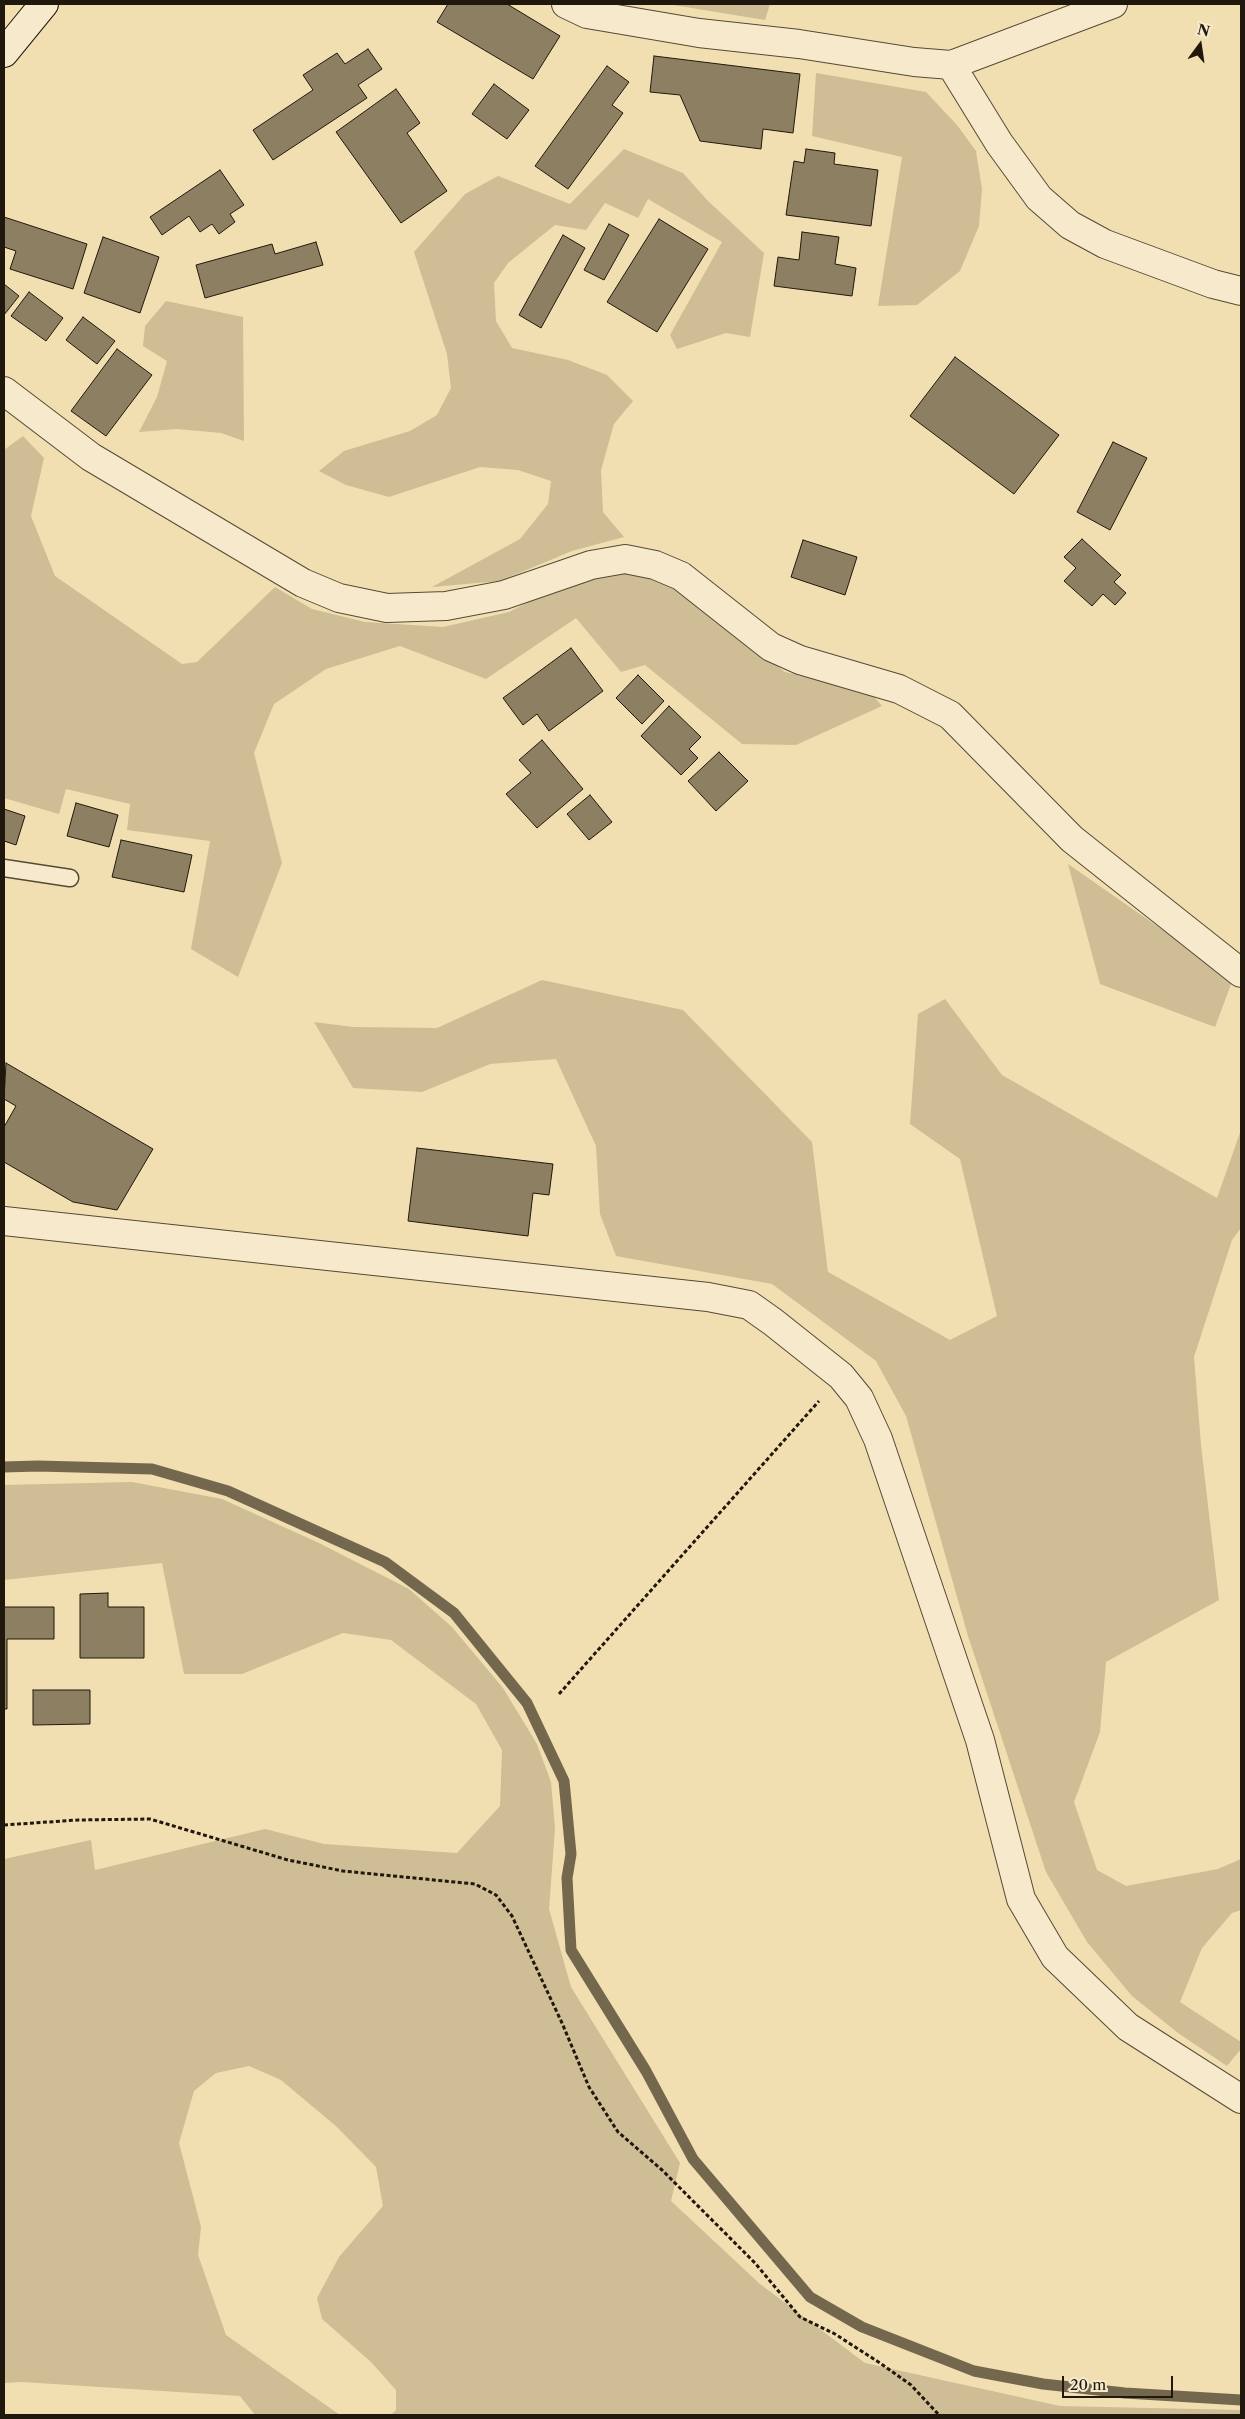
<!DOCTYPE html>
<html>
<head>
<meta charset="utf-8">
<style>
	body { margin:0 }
	#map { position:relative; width:1245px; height:2419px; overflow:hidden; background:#f2dfb1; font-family:"Libre Caslon Text",serif }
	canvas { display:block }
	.frame { position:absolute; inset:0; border:5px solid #20180d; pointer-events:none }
	.north { position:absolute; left:1175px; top:20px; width:50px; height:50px; -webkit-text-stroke:4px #f7eacc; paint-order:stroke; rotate:14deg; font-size:14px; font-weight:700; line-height:20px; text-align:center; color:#20180d }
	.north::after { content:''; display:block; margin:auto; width:18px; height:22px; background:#20180d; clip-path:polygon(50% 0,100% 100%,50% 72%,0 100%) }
	.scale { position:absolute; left:1062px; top:2376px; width:111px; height:22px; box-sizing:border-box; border:2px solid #20180d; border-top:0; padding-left:6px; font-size:15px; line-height:18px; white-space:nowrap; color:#20180d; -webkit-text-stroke:4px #f7eacc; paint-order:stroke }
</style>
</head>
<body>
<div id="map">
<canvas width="1245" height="2419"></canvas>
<div class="frame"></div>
<div class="north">N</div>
<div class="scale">20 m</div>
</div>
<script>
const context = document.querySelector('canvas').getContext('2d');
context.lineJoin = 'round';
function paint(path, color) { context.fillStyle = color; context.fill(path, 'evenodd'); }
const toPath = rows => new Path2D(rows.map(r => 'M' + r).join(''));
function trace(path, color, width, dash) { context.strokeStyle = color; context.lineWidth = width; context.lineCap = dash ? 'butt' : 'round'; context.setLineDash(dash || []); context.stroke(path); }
paint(toPath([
	[667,4,770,4,765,20],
	[816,73,926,92,957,125,976,151,982,189,979,226,960,271,917,305,878,306,902,157,812,136],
	[624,149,683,173,707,200,764,253,750,337,726,333,677,349,670,335,722,242,648,199,638,218,605,203,586,230,555,225,508,263,494,283,496,321,512,348,568,360,607,375,633,401,614,424,601,470,603,512,624,537,572,551,500,581,432,587,520,539,548,504,551,481,518,470,480,467,389,497,346,485,319,471,344,451,410,431,437,415,451,388,447,354,414,252,465,194,498,176,570,204],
	[166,301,243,317,244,441,221,433,177,429,139,432,157,397,167,361,143,346,145,326],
	[23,436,44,458,31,516,55,576,182,664,197,662,275,587,312,609,365,622,443,627,509,612,554,589,623,573,666,580,785,672,870,692,882,706,796,745,742,744,645,665,621,672,576,618,486,679,400,646,326,669,274,704,254,753,282,863,238,977,191,949,210,841,127,830,130,804,66,789,59,814,4,798,4,450],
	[1068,864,1233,979,1215,1027,1100,984],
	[542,980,683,1010,812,1142,828,1272,950,1340,997,1316,960,1159,910,1124,918,1014,945,999,1002,1075,1217,1198,1241,1130,1241,1228,1232,1240,1194,1357,1201,1445,1219,1600,1106,1662,1100,1732,1074,1802,1097,1870,1126,1886,1218,1869,1241,1859,1241,1910,1232,1913,1202,1948,1180,2002,1241,2042,1241,2049,1227,2066,1178,2033,1132,1996,1087,1942,1046,1872,968,1636,906,1416,876,1361,772,1284,616,1256,600,1214,596,1146,556,1059,490,1064,422,1092,353,1088,314,1022,353,1027,437,1028],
	[132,1482,222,1499,319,1543,409,1589,452,1627,503,1688,537,1744,551,1782,555,1828,549,1909,571,1987,680,2163,671,2201,760,2284,865,2363,1060,2406,1241,2410,1241,2415,391,2415,396,2410,396,2390,371,2362,322,2319,317,2298,339,2257,383,2206,376,2167,337,2127,281,2080,249,2066,216,2073,194,2091,179,2143,201,2227,198,2255,226,2335,340,2415,255,2415,240,2396,22,2382,4,2383,4,1859,91,1840,95,1870,265,1829,324,1844,457,1853,500,1806,502,1750,476,1704,391,1640,343,1633,242,1674,184,1674,162,1563,4,1580,4,1485]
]), '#cebd95');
trace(toPath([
	[4,1467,38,1466,152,1469,228,1491,385,1562,454,1613,527,1703,564,1781,571,1854,567,1878,571,1950,646,2071,693,2159,810,2297,862,2327,974,2371,1043,2384,1125,2393,1241,2400]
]), '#73674e', 11);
const building = toPath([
	[448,4,507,4,560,36,533,79,437,22,448,4],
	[368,49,382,69,358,85,367,98,273,160,253,130,313,90,303,75,337,53,345,64,368,49],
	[654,56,800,74,793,133,763,129,761,149,700,141,680,95,650,92,654,56],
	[607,66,629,82,612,105,623,113,568,189,535,166,607,66],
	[494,84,529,110,507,139,472,114,494,84],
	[396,89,420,123,407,133,447,191,401,223,336,132,396,89],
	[806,149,835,153,834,164,878,170,871,226,786,215,794,161,804,163,806,149],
	[220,170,244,205,230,214,235,222,219,234,212,224,200,232,189,216,162,235,150,217,220,170],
	[4,217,87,244,73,289,10,269,16,251,4,247,4,217],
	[659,219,708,249,657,332,607,302,659,219],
	[609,224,629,235,604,280,584,270,609,224],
	[802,232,839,237,835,264,856,268,852,296,774,286,778,257,799,260,802,232],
	[563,235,585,248,541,328,519,315,563,235],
	[103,237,159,257,140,313,84,293,103,237],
	[316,242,323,265,205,298,196,265,272,244,275,254,316,242],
	[4,284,19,296,4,315,4,284],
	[29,292,63,318,46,341,11,316,29,292],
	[83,317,115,341,97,364,66,340,83,317],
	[117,349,152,375,106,436,71,411,117,349],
	[955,357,1059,435,1014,494,910,416,955,357],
	[1113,442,1147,458,1110,530,1077,512,1113,442],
	[1082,539,1121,575,1114,582,1126,593,1115,605,1103,594,1092,606,1064,581,1076,568,1064,557,1082,539],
	[803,540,857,557,845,595,791,577,803,540],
	[571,648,603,691,549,731,537,714,523,725,503,698,571,648],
	[638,675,664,701,642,724,616,698,638,675],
	[669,706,701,737,689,749,698,758,681,775,641,736,669,706],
	[542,740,583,789,537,828,506,794,531,773,519,760,542,740],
	[719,752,748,781,716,811,688,781,719,752],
	[590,795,612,822,589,840,567,814,590,795],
	[76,803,118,815,109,847,67,836,76,803],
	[4,809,25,816,16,845,4,841,4,809],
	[121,840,192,855,184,892,112,877,121,840],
	[6,1063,153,1149,117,1210,73,1202,4,1162,4,1127,16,1106,4,1099,6,1063],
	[417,1148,553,1164,549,1195,533,1193,528,1236,408,1221,417,1148],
	[108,1593,108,1607,144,1607,144,1658,80,1658,80,1594,108,1593],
	[4,1607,54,1607,54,1639,7,1639,7,1709,4,1709,4,1607],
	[33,1690,90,1690,90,1724,33,1725,33,1690]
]);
paint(building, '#8d7f62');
trace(building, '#20180d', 1);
const lane = toPath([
	[4,868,70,878]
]);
const street = toPath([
	[566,4,587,14,699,33,799,44,914,62,951,65,1113,4],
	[951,65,999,143,1039,198,1070,225,1105,244,1213,284,1241,291],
	[4,391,91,457,303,583,339,598,387,608,446,606,504,595,591,565,625,559,655,565,681,576,771,647,800,660,899,689,950,715,1072,839,1241,973],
	[4,1221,708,1297,749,1305,773,1322,841,1376,859,1398,878,1439,980,1740,1021,1899,1055,1957,1128,2027,1241,2099]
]);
const secondary = toPath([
	[4,53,44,4]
]);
trace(lane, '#544a36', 19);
trace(street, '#544a36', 30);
trace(secondary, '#20180d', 30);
trace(toPath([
	[559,1694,819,1401],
	[4,1825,78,1820,150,1819,288,1860,343,1871,475,1884,496,1895,512,1916,562,2023,589,2087,618,2132,662,2170,755,2263,800,2317,835,2334,880,2363,911,2385,939,2415]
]), '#20180d', 3, [4, 2.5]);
trace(lane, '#f7eacc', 16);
trace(street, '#f7eacc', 28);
trace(secondary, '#f7eacc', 28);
</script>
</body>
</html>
